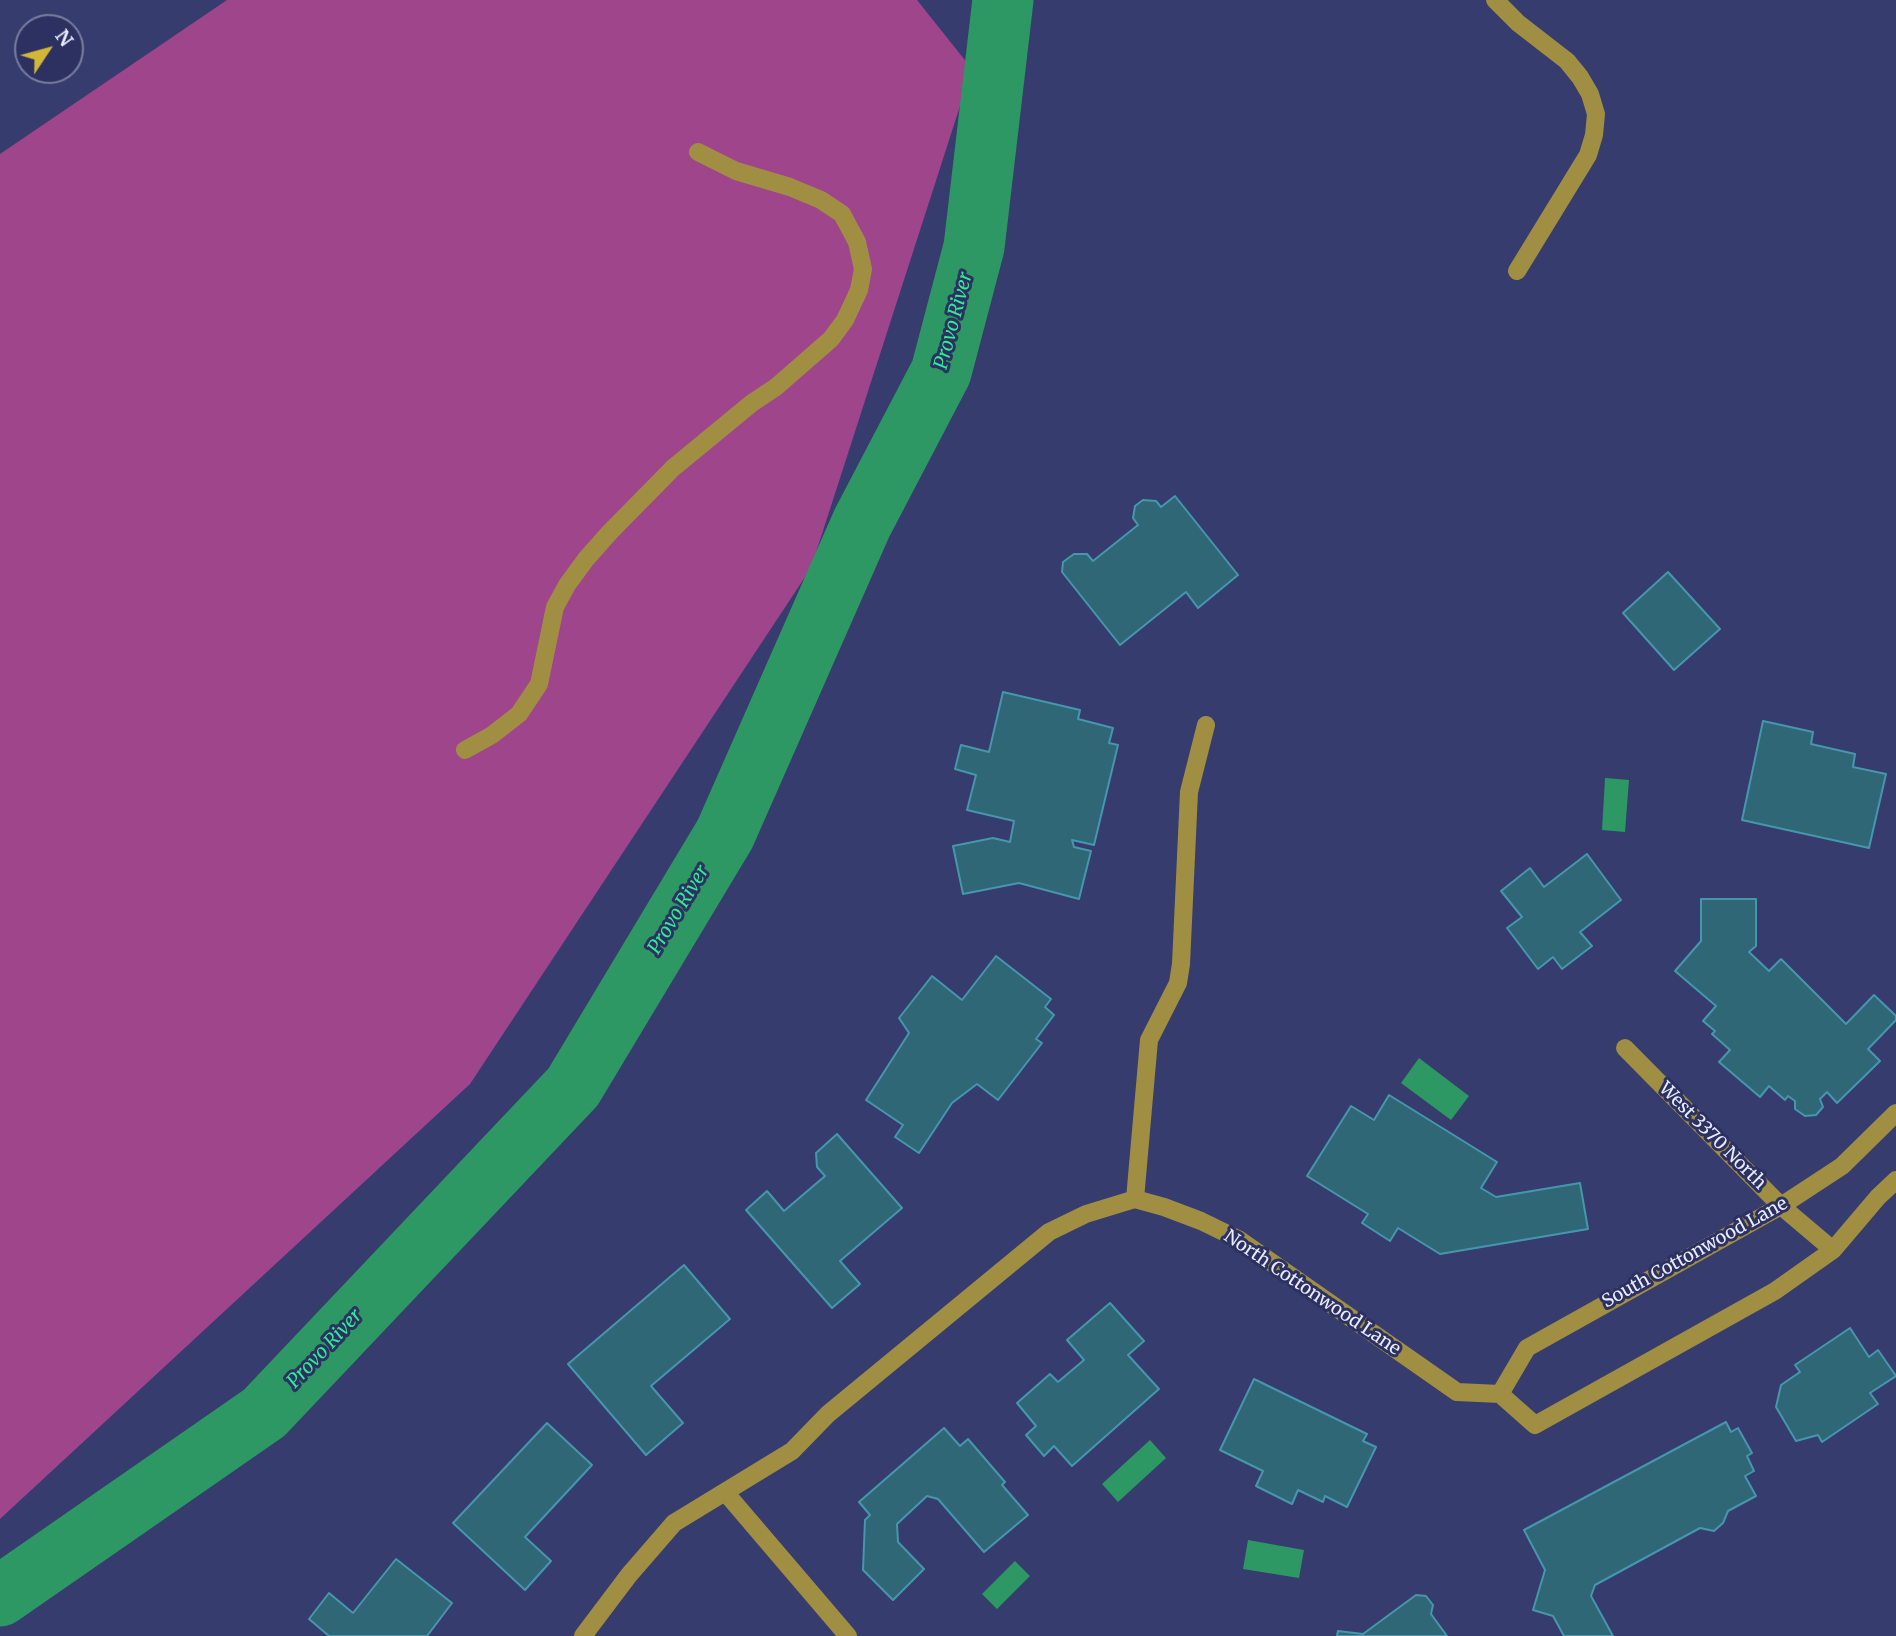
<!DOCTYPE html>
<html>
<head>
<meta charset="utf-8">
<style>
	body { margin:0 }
	#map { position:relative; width:1896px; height:1636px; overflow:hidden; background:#363c6d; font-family:Merriweather,serif }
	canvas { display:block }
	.north { position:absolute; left:14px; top:14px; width:70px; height:70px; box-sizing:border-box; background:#2c3161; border:2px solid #787ca0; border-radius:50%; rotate:54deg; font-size:19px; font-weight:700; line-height:28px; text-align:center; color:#e9ecff }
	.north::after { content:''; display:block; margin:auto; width:24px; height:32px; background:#d2b736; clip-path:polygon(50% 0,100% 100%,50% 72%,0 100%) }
</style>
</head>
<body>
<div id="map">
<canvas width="1896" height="1636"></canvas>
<div class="north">N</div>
</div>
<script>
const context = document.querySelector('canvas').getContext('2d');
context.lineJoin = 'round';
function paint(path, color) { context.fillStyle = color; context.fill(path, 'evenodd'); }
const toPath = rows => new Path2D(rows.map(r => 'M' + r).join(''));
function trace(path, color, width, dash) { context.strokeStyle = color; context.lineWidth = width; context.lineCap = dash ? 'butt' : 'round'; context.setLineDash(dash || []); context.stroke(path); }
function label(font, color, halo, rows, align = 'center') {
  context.font = font + ' Merriweather,serif'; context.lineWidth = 6; context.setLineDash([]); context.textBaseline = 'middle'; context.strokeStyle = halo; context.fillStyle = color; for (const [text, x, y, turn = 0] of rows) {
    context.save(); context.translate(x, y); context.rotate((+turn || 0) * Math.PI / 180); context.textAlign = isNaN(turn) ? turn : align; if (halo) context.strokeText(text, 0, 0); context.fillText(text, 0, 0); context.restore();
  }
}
paint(toPath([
	[227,0,917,0,972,69,811,568,470,1084,0,1519,0,154]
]), '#9f458b');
paint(toPath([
	[1605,778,1629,780,1625,832,1602,830],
	[1419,1058,1469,1096,1451,1120,1401,1083],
	[1150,1440,1166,1458,1118,1502,1102,1484],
	[1248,1540,1304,1550,1299,1578,1243,1569],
	[1015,1561,1030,1576,997,1609,982,1594]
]), '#2d9863');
trace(toPath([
	[0,1596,264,1413,573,1087,725,834,862,523,941,372,974,247,1003,0]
]), '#2d9863', 61);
const building = toPath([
	[1175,496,1238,575,1198,608,1186,592,1120,645,1062,572,1063,562,1074,554,1087,554,1093,561,1138,525,1133,518,1135,506,1143,500,1156,501,1161,507,1175,496],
	[1668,572,1720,629,1674,670,1623,613,1668,572],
	[1003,692,1080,710,1078,719,1113,728,1109,743,1118,745,1094,845,1072,840,1074,847,1091,851,1079,899,1019,883,963,894,953,846,993,838,1010,842,1014,821,967,810,976,775,955,769,961,745,989,752,1003,692],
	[1763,721,1813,732,1811,744,1855,754,1853,767,1886,774,1869,848,1742,820,1763,721],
	[1587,854,1621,900,1580,932,1592,946,1562,969,1553,957,1538,969,1507,928,1522,917,1501,891,1530,868,1544,887,1587,854],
	[1701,899,1756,899,1756,946,1749,952,1769,971,1781,959,1846,1024,1874,995,1896,1016,1896,1020,1868,1049,1880,1061,1837,1103,1827,1092,1820,1099,1823,1107,1816,1115,1805,1116,1795,1109,1795,1101,1788,1096,1785,1100,1769,1086,1760,1097,1719,1062,1730,1050,1712,1034,1715,1031,1703,1021,1716,1006,1675,971,1701,941,1701,899],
	[996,956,1051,999,1045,1007,1054,1015,1036,1039,1042,1043,998,1100,977,1084,952,1103,919,1153,895,1137,903,1125,866,1100,909,1033,899,1018,932,976,962,1000,996,956],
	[1389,1095,1497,1162,1481,1188,1496,1197,1580,1183,1588,1229,1440,1254,1398,1228,1390,1241,1362,1223,1368,1214,1307,1176,1351,1106,1374,1120,1389,1095],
	[837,1134,902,1208,840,1261,860,1284,832,1308,746,1210,767,1191,784,1211,825,1176,817,1167,816,1153,837,1134],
	[684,1265,730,1319,651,1386,683,1423,646,1455,568,1364,684,1265],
	[1110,1303,1144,1341,1128,1355,1159,1389,1072,1466,1054,1446,1044,1456,1026,1435,1036,1426,1017,1403,1050,1374,1058,1382,1084,1360,1067,1340,1110,1303],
	[1850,1328,1869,1357,1878,1350,1896,1376,1870,1393,1878,1404,1822,1442,1818,1435,1796,1441,1776,1407,1781,1385,1800,1372,1795,1365,1850,1328],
	[1254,1379,1367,1434,1363,1441,1376,1447,1347,1507,1325,1496,1323,1502,1298,1490,1292,1504,1256,1486,1263,1471,1220,1450,1254,1379],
	[1726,1422,1731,1432,1738,1428,1752,1453,1747,1456,1754,1471,1745,1476,1756,1496,1728,1511,1723,1523,1714,1531,1700,1528,1595,1585,1591,1596,1613,1636,1564,1636,1553,1616,1533,1610,1545,1570,1524,1530,1726,1422],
	[547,1423,592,1465,525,1537,551,1561,525,1590,453,1523,547,1423],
	[944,1428,960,1446,968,1439,1005,1482,1002,1485,1028,1515,984,1552,938,1499,927,1496,897,1524,898,1542,924,1569,893,1600,863,1570,865,1520,870,1515,859,1502,944,1428],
	[396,1559,452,1603,427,1636,329,1636,309,1619,329,1593,353,1613,396,1559],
	[1416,1595,1426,1596,1433,1605,1431,1614,1447,1636,1337,1636,1338,1631,1363,1634,1416,1595]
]);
paint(building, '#2f6776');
trace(building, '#4697ac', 2);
trace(toPath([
	[1495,0,1518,23,1567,61,1580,77,1590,94,1596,114,1594,135,1588,155,1517,271],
	[465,750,492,735,519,714,539,684,555,607,567,585,586,559,610,532,673,468,752,403,776,387,831,339,845,320,859,290,863,269,857,242,842,214,821,200,790,187,736,171,698,152],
	[1625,1048,1781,1206,1833,1250],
	[1135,1199,1149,1040,1178,983,1181,964,1189,792,1206,725],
	[1500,1394,1527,1348,1781,1206,1842,1166,1896,1113],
	[725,1492,848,1636],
	[583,1636,629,1575,674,1523,792,1451,828,1414,1049,1232,1086,1214,1135,1199,1164,1207,1201,1221,1238,1239,1457,1392,1500,1394,1535,1425,1775,1291,1833,1250,1878,1197,1896,1180]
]), '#a08f43', 18);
label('18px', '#e9ecff', '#2c3161', [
	["West 3370 North",1712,1136,45],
	["South Cottonwood Lane",1695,1253,-29],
	["North Cottonwood Lane",1312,1293,34]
]);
label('italic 19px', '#2fec95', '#2c3161', [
	["Provo River",954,321,-75],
	["Provo River",679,910,-59],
	["Provo River",325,1349,-47]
]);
</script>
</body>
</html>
